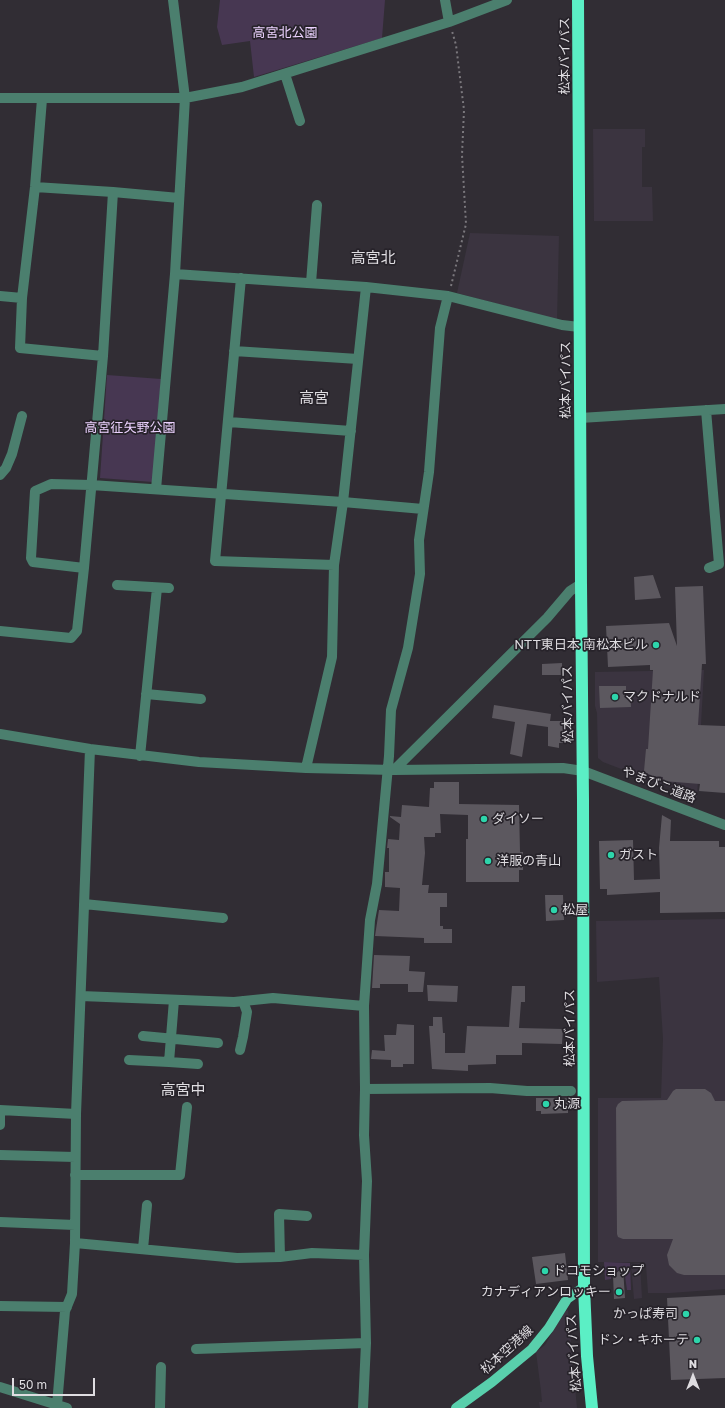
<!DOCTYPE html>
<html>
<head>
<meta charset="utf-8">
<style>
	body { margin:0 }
	#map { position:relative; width:725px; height:1408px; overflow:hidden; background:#312d34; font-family:"Golos Text",sans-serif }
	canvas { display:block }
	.north { position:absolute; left:673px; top:1356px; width:40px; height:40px; -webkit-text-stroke:3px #27232a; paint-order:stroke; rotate:0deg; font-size:11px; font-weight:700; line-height:16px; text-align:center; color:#dfdde1 }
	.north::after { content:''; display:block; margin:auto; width:14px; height:18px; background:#dfdde1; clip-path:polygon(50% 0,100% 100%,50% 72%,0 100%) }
	.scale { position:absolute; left:12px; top:1378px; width:83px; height:18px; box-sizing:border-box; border:2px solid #dfdde1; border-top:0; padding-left:5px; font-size:12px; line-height:14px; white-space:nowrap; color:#dfdde1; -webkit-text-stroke:3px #27232a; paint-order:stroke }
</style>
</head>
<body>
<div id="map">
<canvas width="725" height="1408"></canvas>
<div class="north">N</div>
<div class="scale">50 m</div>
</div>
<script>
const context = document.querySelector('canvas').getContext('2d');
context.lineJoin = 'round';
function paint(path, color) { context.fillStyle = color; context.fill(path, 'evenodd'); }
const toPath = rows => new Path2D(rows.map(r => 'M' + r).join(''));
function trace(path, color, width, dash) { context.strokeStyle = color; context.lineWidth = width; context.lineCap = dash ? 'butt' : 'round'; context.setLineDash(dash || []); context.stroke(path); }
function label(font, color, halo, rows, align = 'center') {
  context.font = font + ' "Golos Text","Noto Sans JP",sans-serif'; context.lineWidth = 3.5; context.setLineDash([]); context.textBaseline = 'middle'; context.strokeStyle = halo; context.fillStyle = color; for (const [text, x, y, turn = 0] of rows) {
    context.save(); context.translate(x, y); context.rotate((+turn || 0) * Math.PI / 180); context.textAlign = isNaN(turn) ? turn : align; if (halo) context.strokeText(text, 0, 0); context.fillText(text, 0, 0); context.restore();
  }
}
paint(toPath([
	[593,129,645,129,645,147,642,147,642,187,652,187,653,221,594,221],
	[470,233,559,236,557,320,457,293],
	[704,670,697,798,603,762,598,758,597,713,595,706,595,672],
	[725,919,725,1289,670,1293,648,1293,646,1265,644,1262,598,1262,598,1098,661,1098,663,1039,659,977,597,982,596,921],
	[640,1263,642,1298,634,1299,631,1264],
	[568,1310,577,1408,540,1408,539,1402,542,1402,541,1391,536,1352,545,1345,564,1312]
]), '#3b3440');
paint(toPath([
	[220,0,385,0,382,38,254,77,250,41,222,45,217,27],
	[107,375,161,379,153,482,100,478],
	[604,1262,630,1263,631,1290,627,1290,624,1269,621,1268,611,1275,611,1279,605,1280]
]), '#473752');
paint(toPath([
	[653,575,661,598,635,600,634,577],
	[703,586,706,664,702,664,698,725,725,726,725,793,699,791,700,784,663,781,663,777,651,776,644,771,646,749,648,749,653,670,650,670,650,665,608,667,606,626,669,623,677,646,675,587],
	[562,663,562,675,542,675,542,664],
	[599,686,626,686,626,690,630,690,631,707,600,708],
	[494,705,551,714,550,721,564,721,564,743,559,743,559,748,548,746,548,727,527,724,522,757,510,754,515,722,492,718],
	[434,782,459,782,459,804,519,805,520,852,523,852,523,870,519,870,519,882,466,882,466,839,468,839,468,815,440,814,441,833,435,833,435,837,424,837,425,853,422,885,429,885,428,893,447,893,447,907,440,907,440,926,443,926,443,929,452,929,452,943,424,943,424,938,375,936,379,910,399,911,400,888,385,887,385,872,389,872,389,848,387,848,388,839,399,840,400,824,390,817,390,816,401,817,402,805,429,807,430,788,434,788],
	[662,815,671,820,670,841,719,841,719,847,725,847,725,912,660,913,660,892,607,895,607,889,600,889,599,841,633,840,634,880,660,879,659,848],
	[545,895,563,895,564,920,546,921],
	[374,955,410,956,409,971,425,972,423,992,408,992,408,984,380,984,380,988,372,988],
	[427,985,458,986,457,1002,428,1001],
	[512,986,525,986,525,1002,521,1002,519,1028,563,1029,562,1044,522,1043,522,1055,496,1055,496,1064,468,1065,468,1071,432,1069,429,1026,433,1026,433,1017,442,1017,443,1033,445,1033,445,1053,465,1053,467,1026,509,1027],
	[397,1024,414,1025,414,1064,403,1064,403,1067,391,1067,391,1060,371,1059,372,1050,385,1051,384,1035,396,1035],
	[676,1089,705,1089,711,1093,715,1101,725,1101,725,1275,684,1275,677,1273,669,1265,667,1255,673,1239,623,1239,618,1237,617,1234,616,1108,618,1104,622,1101,667,1100,673,1091],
	[536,1098,568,1098,568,1113,541,1114,541,1111,536,1111],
	[565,1253,568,1280,536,1284,532,1257],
	[623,1268,625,1298,614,1299,613,1275],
	[725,1295,725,1378,671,1380,667,1298]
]), '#5c585f');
trace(toPath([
	[451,286,466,224,462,155,464,110,456,45,452,31]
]), '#7b787d', 2, [2, 3]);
trace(toPath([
	[445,0,449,22],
	[285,74,300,121],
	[0,98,185,98,242,87,449,22,507,0],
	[42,99,35,187,22,298,20,348,103,356],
	[113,192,179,198],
	[175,274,366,287,448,296,562,325,579,327],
	[241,278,215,561,334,565],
	[311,283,317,205],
	[0,296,22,298],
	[234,351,358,359],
	[706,410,719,564,709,568],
	[580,418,725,409],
	[229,422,351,431],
	[0,475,6,468,12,454,22,416],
	[156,489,175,274,185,98,173,0],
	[84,568,33,562,31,558,35,491,51,484,91,485,343,502,423,509],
	[117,585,169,588],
	[0,631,71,638,77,631,84,568,103,356,113,192,35,187],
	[146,694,201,699],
	[0,734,90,749,199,762,306,768,394,770,563,768,583,771,725,825],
	[140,756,157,588],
	[306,768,332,657,334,565,343,502,366,287],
	[394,770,547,618,570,591,581,584],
	[84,904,223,918],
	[81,996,234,1002,273,998,364,1006],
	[174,1000,169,1062,198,1064],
	[143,1036,218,1043],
	[240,1050,243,1037,247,1012,243,1001],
	[129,1060,169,1062],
	[365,1089,490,1088,527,1091,571,1091],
	[0,1110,76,1114],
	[0,1125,0,1110],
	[0,1155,75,1157],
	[75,1175,180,1175,187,1107],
	[0,1222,75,1225],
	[75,1243,237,1258,280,1257,312,1253,364,1255],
	[143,1249,147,1205],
	[280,1257,279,1214,307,1216],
	[0,1306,67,1307],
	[196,1349,366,1343],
	[0,1387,67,1408],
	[57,1405,65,1311,72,1294,75,1243,76,1114,90,749],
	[160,1408,161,1367],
	[363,1408,366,1343,364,1255,367,1181,364,1135,365,1089,364,1006,370,920,377,884,389,756,391,710,408,648,420,574,419,540,429,472,440,328,448,296]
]), '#4b7f6e', 10);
trace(toPath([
	[456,1408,492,1382,532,1349,549,1328,567,1299,584,1287]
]), '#59cfac', 10);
trace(toPath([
	[578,0,581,584,583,800,584,1287,587,1356,592,1408]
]), '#5befc5', 12);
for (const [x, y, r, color] of [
	[656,645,4,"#2dd5ab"],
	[615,697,4,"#2dd5ab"],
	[484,819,4,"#2dd5ab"],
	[611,855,4,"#2dd5ab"],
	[488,861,4,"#2dd5ab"],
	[554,910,4,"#2dd5ab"],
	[546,1104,4,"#2dd5ab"],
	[545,1271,4,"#2dd5ab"],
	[619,1292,4,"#2dd5ab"],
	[686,1314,4,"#2dd5ab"],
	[697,1340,4,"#2dd5ab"]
]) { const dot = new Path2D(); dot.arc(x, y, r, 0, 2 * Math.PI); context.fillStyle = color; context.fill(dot); trace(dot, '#27232a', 1.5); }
label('13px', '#ecd2ff', '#27232a', [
	["高宮北公園",285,33],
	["高宮征矢野公園",130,428]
]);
label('13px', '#dfdde1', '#27232a', [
	["松本バイパス",565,56,-90],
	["松本バイパス",566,380,-90],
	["松本バイパス",568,704,-91],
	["やまびこ道路",659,785,21],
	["松本バイパス",570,1028,-90],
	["松本空港線",507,1350,-42],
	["松本バイパス",574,1353,-94]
]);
label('13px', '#dfdde1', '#27232a', [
	["NTT東日本 南松本ビル",648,645,"right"],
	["マクドナルド",623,697],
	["ダイソー",492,819],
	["ガスト",619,855],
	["洋服の青山",496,861],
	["松屋",562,910],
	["丸源",554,1104],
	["ドコモショップ",553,1271],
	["カナディアンロッキー",611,1292,"right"],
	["かっぱ寿司",678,1314,"right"],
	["ドン・キホーテ",689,1340,"right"]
], 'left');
label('15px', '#dfdde1', '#27232a', [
	["高宮北",373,258],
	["高宮",314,398],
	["高宮中",183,1090]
]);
</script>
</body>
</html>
